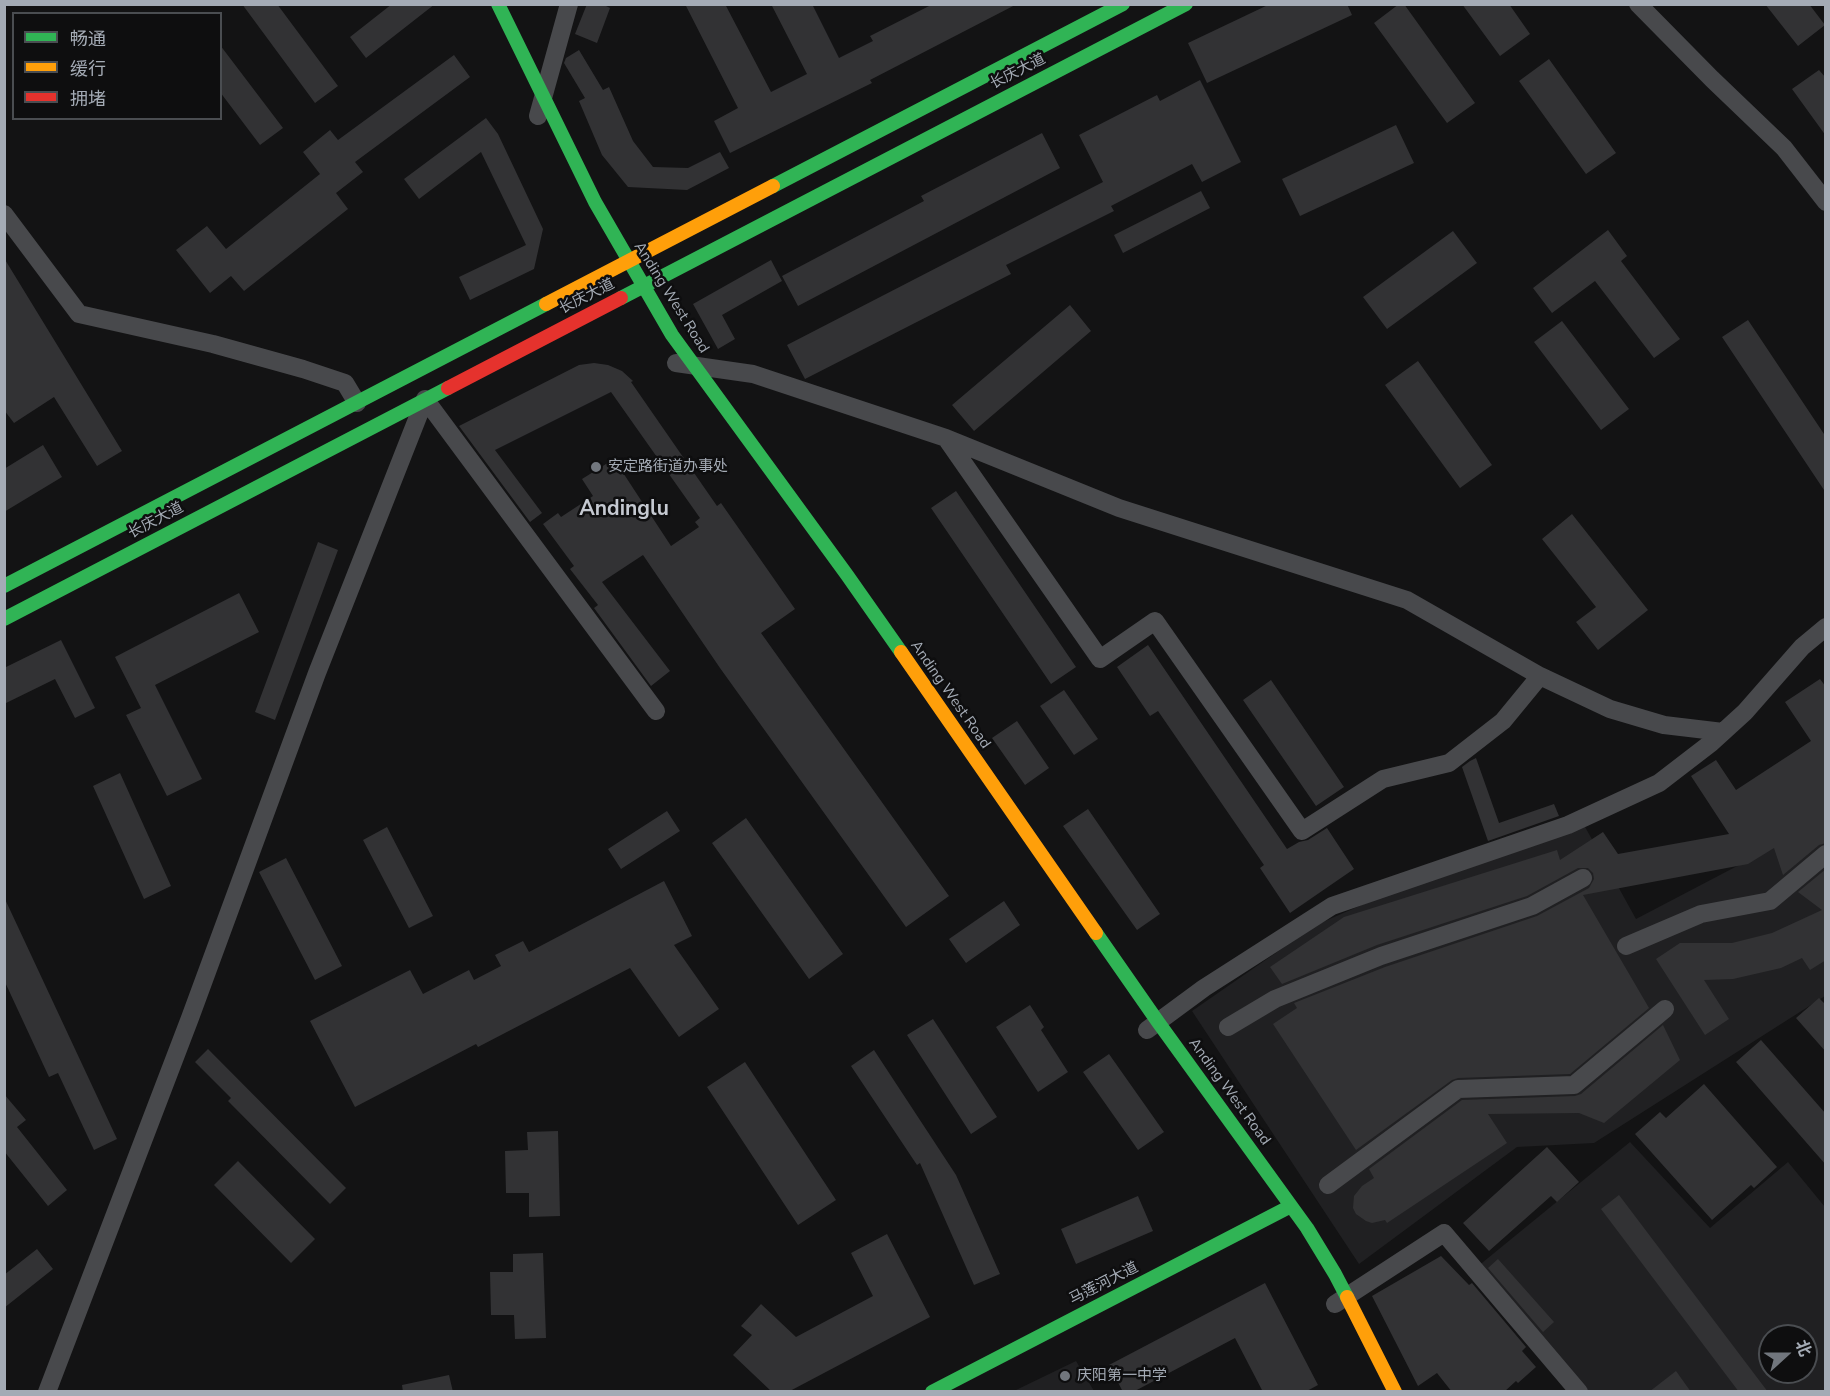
<!DOCTYPE html>
<html>
<head>
<meta charset="utf-8">
<style>
	body { margin:0 }
	#map { position:relative; width:1830px; height:1396px; overflow:hidden; background:#131314; font-family:"Nunito Sans","Noto Sans SC",sans-serif }
	canvas { display:block }
	.frame { position:absolute; inset:0; border:6px solid #a4abb5; pointer-events:none }
	.legend { position:absolute; left:12px; top:12px; width:210px; height:108px; box-sizing:border-box; background:#0e0e0f; border:2px solid #4a4d51; margin:0; padding:8px 10px; list-style:none; font-size:18px; color:#a4abb5 }
	.legend li { display:flex; align-items:center; gap:12px; height:30px }
	.legend b { width:30px; border:2px solid #4a4d51 }
	.north { position:absolute; left:1758px; top:1324px; width:60px; height:60px; box-sizing:border-box; background:#0e0e0f; border:2px solid #4a4d51; border-radius:50%; rotate:69deg; font-size:16px; font-weight:700; line-height:24px; text-align:center; color:#a4abb5 }
	.north::after { content:''; display:block; margin:auto; width:21px; height:27px; background:#71767d; clip-path:polygon(50% 0,100% 100%,50% 72%,0 100%) }
</style>
</head>
<body>
<div id="map">
<canvas width="1830" height="1396"></canvas>
<div class="frame"></div>
<ul class="legend">
<li><b style="height:8px;background:#30b455"></b>畅通</li>
<li><b style="height:8px;background:#ff9f0a"></b>缓行</li>
<li><b style="height:8px;background:#e5322d"></b>拥堵</li>
</ul>
<div class="north">北</div>
</div>
<script>
const context = document.querySelector('canvas').getContext('2d');
context.lineJoin = 'round';
function paint(path, color) { context.fillStyle = color; context.fill(path, 'evenodd'); }
const toPath = rows => new Path2D(rows.map(r => 'M' + r).join(''));
function trace(path, color, width, dash) { context.strokeStyle = color; context.lineWidth = width; context.lineCap = dash ? 'butt' : 'round'; context.setLineDash(dash || []); context.stroke(path); }
function label(font, color, halo, rows, align = 'center') {
  context.font = font + ' "Nunito Sans","Noto Sans SC",sans-serif'; context.lineWidth = 5; context.setLineDash([]); context.textBaseline = 'middle'; context.strokeStyle = halo; context.fillStyle = color; for (const [text, x, y, turn = 0] of rows) {
    context.save(); context.translate(x, y); context.rotate((+turn || 0) * Math.PI / 180); context.textAlign = isNaN(turn) ? turn : align; if (halo) context.strokeText(text, 0, 0); context.fillText(text, 0, 0); context.restore();
  }
}
paint(toPath([
	[1825,820,1825,996,1594,1143,1517,1147,1359,1264,1192,1011,1316,925,1430,875,1584,825,1636,919],
	[1630,1142,1710,1228,1788,1162,1825,1207,1825,1391,1586,1391,1477,1267],
	[1770,1336,1806,1336,1806,1372,1770,1372],
	[1076,1361,1094,1391,1014,1391]
]), '#202022');
paint(toPath([
	[242,4,277,4,338,86,315,103],
	[392,4,435,4,366,58,350,37],
	[587,4,602,4,610,8,597,43,575,34],
	[685,4,725,4,771,92,807,74,771,4,812,4,839,58,873,41,870,36,933,4,1017,4,870,80,872,83,730,153,714,121,738,108],
	[1270,4,1347,4,1352,15,1207,83,1188,43],
	[1399,4,1404,4,1475,103,1447,123,1374,23],
	[1462,4,1509,4,1530,34,1500,56],
	[1765,4,1809,4,1825,25,1798,46],
	[220,45,283,128,260,145,220,92],
	[579,50,603,90,609,87,633,141,653,167,688,168,720,152,729,168,687,190,628,187,602,155,579,101,585,98,564,63,566,58],
	[454,55,470,77,355,162,363,172,336,193,348,209,244,291,231,276,210,293,176,250,207,226,226,249,320,174,303,152,330,130,338,140],
	[1549,59,1616,153,1586,174,1519,81],
	[1819,70,1826,78,1826,136,1792,89],
	[1200,80,1241,162,1202,182,1192,164,1111,206,1114,211,1006,265,1011,274,805,379,787,345,1103,182,1079,135,1157,95,1160,101],
	[486,118,498,134,543,229,534,269,470,300,459,277,526,245,481,152,419,199,404,179],
	[1396,125,1414,163,1300,216,1282,179],
	[1042,133,1060,168,798,306,782,276,924,201,921,196],
	[1201,191,1210,208,1123,253,1114,235],
	[1608,230,1627,256,1621,261,1680,339,1654,358,1595,281,1552,313,1533,288],
	[1453,231,1477,263,1387,329,1363,297],
	[4,258,122,451,97,466,54,397,14,423,4,410],
	[771,260,782,281,722,315,735,339,718,349,693,304],
	[1070,305,1091,331,974,431,952,405],
	[1748,320,1826,437,1826,493,1722,337],
	[1562,321,1629,409,1601,430,1534,342],
	[1418,361,1492,465,1460,488,1385,385],
	[594,363,608,365,622,371,633,381,631,382,717,506,721,503,795,609,761,633,949,896,906,927,720,668,643,555,602,582,670,671,651,686,594,608,598,605,570,569,574,566,543,524,558,513,561,517,593,496,582,479,614,459,671,546,699,527,695,522,700,518,611,392,495,450,542,513,530,522,459,426,579,365],
	[43,445,62,477,4,512,4,469],
	[956,491,1076,667,1051,684,931,508],
	[1572,514,1648,610,1598,650,1576,622,1596,607,1542,539],
	[318,542,338,550,275,720,255,712],
	[239,593,259,632,155,685,202,779,167,796,126,715,141,708,115,657],
	[61,640,95,708,75,718,55,679,4,704,4,668],
	[1148,645,1287,849,1299,842,1308,840,1327,828,1354,869,1290,913,1260,868,1264,865,1158,711,1150,716,1117,667],
	[1820,679,1826,687,1826,843,1819,845,1783,875,1774,848,1748,864,1583,895,1649,1008,1570,1074,1458,1078,1452,1080,1356,1150,1273,1024,1297,1008,1294,1003,1385,967,1537,916,1589,888,1594,879,1593,873,1588,868,1578,868,1527,896,1377,945,1282,984,1270,967,1344,917,1557,850,1560,860,1603,832,1618,854,1729,834,1691,776,1716,760,1736,790,1811,741,1785,702],
	[1271,680,1344,787,1316,806,1243,700],
	[1064,690,1098,739,1074,755,1040,706],
	[1017,721,1049,768,1025,785,992,738],
	[1476,758,1499,823,1554,804,1559,816,1488,841,1462,767,1470,761],
	[120,773,171,886,144,899,93,786],
	[1088,809,1160,914,1137,930,1063,826],
	[667,811,680,831,621,869,608,849],
	[746,818,843,954,809,979,712,843],
	[387,827,433,916,409,928,363,840],
	[286,858,342,966,315,980,259,872],
	[1826,869,1826,960,1810,970,1802,958,1781,968,1733,979,1704,980,1729,1019,1705,1035,1656,959,1680,943,1732,943,1772,933,1822,910,1798,892],
	[664,881,692,936,674,945,719,1009,679,1037,630,968,478,1047,476,1044,355,1107,310,1021,410,970,423,994,469,970,474,980,501,966,495,955,523,941,529,952],
	[4,897,117,1139,94,1150,58,1073,49,1077,4,980],
	[1004,901,1020,925,966,963,949,939],
	[1819,998,1826,1005,1826,1052,1796,1018],
	[1030,1005,1044,1027,1041,1030,1068,1072,1038,1092,996,1027],
	[933,1019,997,1117,971,1134,907,1035],
	[1663,1025,1680,1060,1604,1123,1579,1113,1488,1114,1507,1143,1387,1223,1385,1220,1372,1223,1366,1221,1356,1214,1353,1208,1354,1196,1362,1186,1374,1178,1369,1169,1462,1100,1575,1096,1581,1094],
	[1761,1040,1826,1114,1826,1165,1736,1062],
	[208,1049,346,1188,330,1204,228,1101,231,1098,195,1062],
	[874,1050,956,1175,1000,1274,974,1285,920,1163,917,1165,851,1066],
	[1109,1054,1164,1132,1138,1150,1083,1072],
	[745,1062,836,1200,798,1225,707,1087],
	[1704,1084,1777,1167,1754,1188,1751,1185,1712,1220,1635,1134,1660,1112,1666,1118],
	[4,1094,26,1120,17,1127,67,1190,48,1206,4,1151],
	[558,1131,560,1216,529,1217,529,1193,506,1193,505,1151,528,1150,527,1132],
	[1547,1147,1579,1182,1557,1202,1551,1196,1489,1251,1463,1223],
	[238,1161,315,1239,291,1263,214,1185],
	[1619,1195,1768,1392,1739,1392,1601,1209],
	[1138,1196,1153,1231,1076,1264,1061,1229],
	[887,1234,930,1317,788,1392,772,1392,733,1355,752,1335,741,1326,761,1304,796,1337,873,1296,851,1253],
	[37,1249,53,1269,4,1308,4,1275],
	[543,1253,546,1338,515,1339,514,1315,491,1315,490,1272,513,1272,513,1254],
	[1441,1256,1469,1285,1472,1283,1526,1347,1522,1351,1536,1367,1518,1383,1516,1381,1504,1392,1452,1392,1437,1373,1418,1386,1372,1296],
	[1498,1259,1554,1322,1543,1332,1488,1268],
	[1265,1283,1318,1385,1305,1392,1263,1392,1235,1338,1133,1392,1123,1392,1109,1365],
	[1676,1371,1691,1392,1649,1392],
	[449,1375,453,1392,403,1392,402,1385]
]), '#323234');
trace(toPath([
	[1638,4,1712,79,1784,148,1826,202],
	[538,116,569,4],
	[4,214,79,314,213,344,303,369,345,383,357,403],
	[676,363,753,374,946,438,1119,508,1407,600,1540,676,1610,709,1664,725,1723,732],
	[425,399,656,711],
	[946,438,1100,659,1155,621,1302,831,1383,779,1449,763,1503,721,1540,676],
	[1626,946,1701,914,1770,901,1826,854],
	[1228,1027,1275,999,1381,956,1532,906,1583,878],
	[1147,1030,1204,988,1332,906,1568,825,1659,783,1711,743,1745,712,1802,647,1826,627],
	[1328,1185,1458,1089,1574,1085,1665,1009],
	[1335,1304,1444,1233,1579,1392],
	[47,1392,190,1018,317,673,425,399]
]), '#48494c', 18);
trace(toPath([
	[498,4,595,202,672,335,847,575,901,652],
	[773,186,1123,4],
	[621,298,1186,4],
	[4,586,546,304],
	[4,619,448,388],
	[1096,933,1158,1022,1307,1228,1335,1274,1347,1297],
	[932,1392,1291,1206]
]), '#30b455', 14);
trace(toPath([
	[546,304,773,186],
	[901,652,1096,933],
	[1347,1297,1395,1392]
]), '#ff9f0a', 14);
trace(toPath([
	[448,388,621,298]
]), '#e5322d', 14);
for (const [x, y, r, color] of [
	[596,467,6,"#71767d"],
	[1065,1376,6,"#71767d"]
]) { const dot = new Path2D(); dot.arc(x, y, r, 0, 2 * Math.PI); context.fillStyle = color; context.fill(dot); trace(dot, '#0e0e0f', 2); }
label('15px', '#a4abb5', '#0e0e0f', [
	["长庆大道",1018,72,-27],
	["长庆大道",587,297,-27],
	["Anding West Road",671,298,58],
	["长庆大道",156,521,-28],
	["Anding West Road",950,695,55],
	["Anding West Road",1229,1092,54],
	["马莲河大道",1104,1284,-27]
]);
label('15px', '#a4abb5', '#0e0e0f', [
	["安定路街道办事处",608,467],
	["庆阳第一中学",1077,1376]
], 'left');
label('bold 21px', '#c5c9d1', '#0e0e0f', [
	["Andinglu",624,510]
]);
</script>
</body>
</html>
